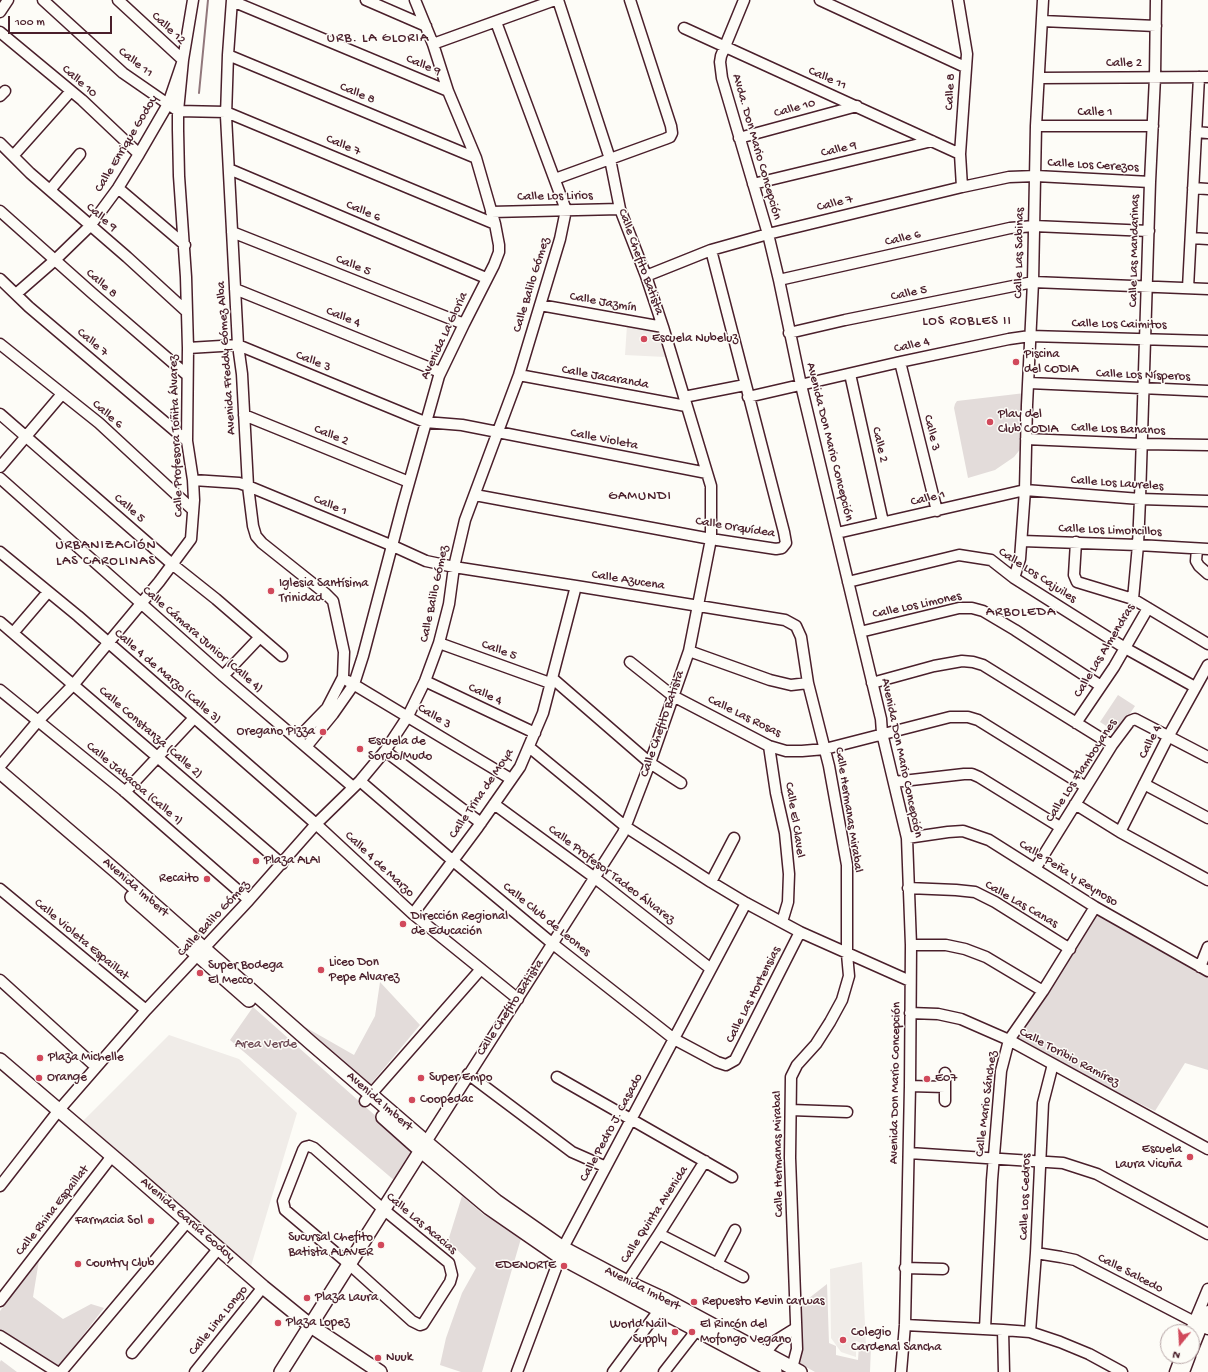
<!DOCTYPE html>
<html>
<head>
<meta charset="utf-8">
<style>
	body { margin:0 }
	#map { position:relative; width:1208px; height:1372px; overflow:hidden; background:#fdfcf7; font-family:"Gochi Hand",sans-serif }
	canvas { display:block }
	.north { position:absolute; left:1160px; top:1324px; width:40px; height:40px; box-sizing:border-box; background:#fdfcf7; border:1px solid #b5a4a5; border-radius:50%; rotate:198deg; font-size:11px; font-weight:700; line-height:16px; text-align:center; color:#4a1f2b }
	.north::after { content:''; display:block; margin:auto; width:14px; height:18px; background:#d1495b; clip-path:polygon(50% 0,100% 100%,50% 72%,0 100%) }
	.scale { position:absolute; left:8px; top:16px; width:104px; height:18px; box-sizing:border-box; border:2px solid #4a1f2b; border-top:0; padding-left:5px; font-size:12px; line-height:14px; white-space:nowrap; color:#4a1f2b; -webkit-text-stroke:3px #fdfcf7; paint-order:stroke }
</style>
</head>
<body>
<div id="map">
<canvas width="1208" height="1372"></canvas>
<div class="north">N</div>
<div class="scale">100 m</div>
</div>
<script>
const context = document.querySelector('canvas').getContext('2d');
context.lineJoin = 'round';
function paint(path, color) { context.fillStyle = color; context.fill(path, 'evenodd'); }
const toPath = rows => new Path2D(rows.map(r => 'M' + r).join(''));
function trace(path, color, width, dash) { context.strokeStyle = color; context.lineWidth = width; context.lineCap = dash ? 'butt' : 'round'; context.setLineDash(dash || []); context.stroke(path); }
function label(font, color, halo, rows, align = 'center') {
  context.font = font + ' "Gochi Hand",sans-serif'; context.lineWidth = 3; context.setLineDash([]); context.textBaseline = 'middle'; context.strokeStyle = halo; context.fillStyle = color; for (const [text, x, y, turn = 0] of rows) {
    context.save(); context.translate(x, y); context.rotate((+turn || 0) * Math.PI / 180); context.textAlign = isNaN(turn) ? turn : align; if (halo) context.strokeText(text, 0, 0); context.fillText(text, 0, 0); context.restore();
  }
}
paint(toPath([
	[627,325,660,329,665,357,625,355],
	[169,1035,239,1059,297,1113,251,1266,83,1121],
	[862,1262,866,1345,856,1341,856,1357,841,1352,831,1338,830,1269]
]), '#f0ece8');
paint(toPath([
	[1025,393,1022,447,1014,457,995,470,968,478,954,408,955,404,957,401],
	[1118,695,1135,706,1117,733,1100,722],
	[1094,911,1208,975,1208,1070,1185,1063,1155,1111,1012,1042],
	[380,982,420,1025,370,1085,305,1027,354,1055,375,1016],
	[253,1007,414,1150,395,1181,230,1040],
	[462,1196,484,1215,522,1235,482,1372,461,1372,440,1365,446,1338,462,1293,476,1268,448,1241],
	[39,1260,33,1297,63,1319,91,1304,104,1308,59,1366,0,1330,0,1311],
	[827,1284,829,1343,836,1346,836,1355,858,1360,859,1345,871,1344,870,1372,815,1372,799,1363,799,1306],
	[1,1360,17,1372,0,1372,0,1362]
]), '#e3dcda');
trace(toPath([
	[199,93,208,0]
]), '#91777b', 2);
const minor = toPath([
	[43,0,123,73,178,111,226,112,495,224],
	[232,0,228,55,226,116,238,345,242,374,248,486,253,526,256,536,262,543,326,594,333,601,344,652,343,677,327,708,297,739],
	[366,0,426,26],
	[744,0,721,56,720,62,722,78,768,234,779,280,801,385,881,719,882,733,907,838,911,945,910,1086,905,1325,901,1372],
	[820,0,965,67],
	[958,0,967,54,960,154,962,187],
	[232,1,448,91],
	[0,12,8,0],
	[1042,21,1156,26],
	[684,28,960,154],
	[0,32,82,100,139,154],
	[433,44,555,0],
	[228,55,476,158],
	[1040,78,1208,77],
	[0,96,5,91],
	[1036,126,1153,126],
	[1196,132,1208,133],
	[739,138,857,106],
	[0,143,30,173,127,257,186,311],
	[13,156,71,91],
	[229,169,486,278],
	[555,179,665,139,670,137,672,133,671,126,630,0],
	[753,184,932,141],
	[118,188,185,245],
	[1193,188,1208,189],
	[50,190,80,154],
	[0,211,92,293,187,375],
	[491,212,620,209],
	[232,232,464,324],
	[1191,238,1208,239],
	[646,276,711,250,768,234,962,187,1009,177,1036,176,1150,182],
	[0,279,29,307,187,441],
	[779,280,1010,228,1034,226,1149,231],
	[1188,288,1199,77],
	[235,289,440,372],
	[16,294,55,260,90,226,118,188,139,154,168,104,183,60,193,0],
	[540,305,663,327],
	[789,333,845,320,1033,282,1208,289],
	[0,344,99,423,193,510],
	[188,348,238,345,425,422,462,425,707,473],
	[900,362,937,511],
	[850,374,883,522],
	[519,375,686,406],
	[1029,383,1208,391],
	[684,397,745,385],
	[748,397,900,362,1009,339,1030,336,1208,341],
	[0,414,172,564,216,599,282,656],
	[244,415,409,482],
	[1026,439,1142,444,1208,445],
	[0,467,62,394],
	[0,478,223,676,353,787],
	[193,480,239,483,248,486,393,546,426,561,454,567,576,586,785,620,796,626,801,637,808,683,829,766,847,865,847,954,849,976,842,1000,830,1022,816,1044,797,1065,791,1077,790,1158,797,1349,791,1372],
	[475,495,711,539,776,549,782,548,786,543,784,532,711,250],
	[837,533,1025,490,1140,499,1208,501],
	[1022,541,1138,545,1208,549],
	[1076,542,1074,575,1077,582,1133,599,1208,644],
	[1197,549,1196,561,1199,566,1208,574],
	[0,552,78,616,316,824,413,914,518,999],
	[1014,578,1020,559,1025,490,1027,405,1033,282,1036,126,1043,0],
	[848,582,959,555,991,560,1014,578,1125,648,1195,687],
	[1133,599,1138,545,1140,499,1150,182,1155,77,1156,0],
	[0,622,282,864],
	[860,632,959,608,972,608,983,611,1015,630,1101,686],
	[13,633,48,592],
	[439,643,550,683],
	[689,651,770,680,791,685,808,683],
	[630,662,673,696,769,746,786,751,802,751,825,749,950,717,968,717,978,720,1086,787],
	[223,676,260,637],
	[552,678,650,763,681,783],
	[348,681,511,779],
	[425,681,535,733],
	[872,683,934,666,962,661,973,662,983,665,1112,745],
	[0,690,123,790,249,900],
	[1076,723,1114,667,1148,608],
	[769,746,776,793,785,833,789,874,788,902,782,922],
	[306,747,333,714,354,684,363,656,403,504,439,376,464,324,494,265,499,252,499,245,495,224,476,158,448,91,433,44,415,0],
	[529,747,626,827,711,882,746,903,800,932,910,981],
	[385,751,481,823],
	[0,766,38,721,74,684,159,582,191,539,194,500,193,480,187,441,188,348,186,277,179,176,178,130,178,111,183,60,118,0],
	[360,781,452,860,553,944,674,1039,717,1062,726,1065,735,1060,800,932],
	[894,782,964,774,972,774,979,777,1060,827],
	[1144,784,1208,818],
	[125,792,194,718],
	[494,804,595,878,711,969],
	[1075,804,1120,832,1208,880],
	[1120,832,1168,737,1208,665],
	[907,838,948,832,963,831,989,840,1095,907,1208,971],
	[1035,869,1112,745,1130,721,1135,719,1208,757],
	[711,882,734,838],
	[908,888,956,890,975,892,995,902,1070,949],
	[0,889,146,1010],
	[413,914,478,827,520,767,543,713,576,586],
	[911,945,946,945,965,949,986,957,1043,991],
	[1200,967,1208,947],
	[0,980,96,1067],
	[910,1013,938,1014,961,1019,1009,1040,1208,1149],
	[945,1073,945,1101],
	[468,1074,572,1152,606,1167],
	[557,1077,732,1177],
	[910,1086,945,1087],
	[365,1101,481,969],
	[791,1110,847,1112],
	[426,1142,623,833,650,763,689,651,711,539,711,486,663,327,646,276,620,209,610,159,558,0],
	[309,1146,314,1148,383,1209,449,1263,452,1275,450,1282,423,1324,420,1325,412,1321,349,1264,285,1210,283,1201,303,1150,305,1147,309,1146],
	[909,1153,1063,1163,1097,1174,1208,1234],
	[0,1186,59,1110,146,1010,249,900,316,824,360,781,385,751,408,716,425,681,439,643,449,604,454,567,465,520,519,375,560,239,566,210,496,22],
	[659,1234,743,1277],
	[1036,1253,1061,1257,1075,1260,1208,1329],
	[717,1264,735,1230],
	[905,1268,943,1269],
	[624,1287,659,1234,705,1161],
	[0,1301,112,1156],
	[905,1325,1003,1330,1030,1332,1060,1342,1089,1354,1122,1372],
	[985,1329,992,1180,1001,1071,1009,1040,1043,991,1095,907],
	[1003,1330,1004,1372],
	[1030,1332,1036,1253,1043,1103,1053,1064],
	[1190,1332,1208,1289],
	[0,1336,57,1372],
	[1192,1351,1208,1311],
	[132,1353,219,1248],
	[765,1353,775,1341,796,1328],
	[61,1372,188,1221],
	[195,1372,263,1287],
	[517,1372,565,1244,746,903],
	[613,1372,663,1305],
	[664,1372,696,1331],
	[1175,1372,1181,1356],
	[1184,1372,1190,1356]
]);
const major = toPath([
	[0,772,117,872,311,1043,426,1142,496,1201,563,1248,627,1282,666,1300,800,1372],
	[132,897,249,1000],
	[0,1060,124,1166,263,1287,311,1326,380,1372],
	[383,1117,420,1150,489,1208,560,1257,775,1372],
	[281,1372,425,1144]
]);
trace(minor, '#4a1f2b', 13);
trace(major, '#4a1f2b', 16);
trace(minor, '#fdfcf7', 10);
trace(major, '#fdfcf7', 13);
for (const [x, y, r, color] of [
	[644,339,4,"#d1495b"],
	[1016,362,4,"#d1495b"],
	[990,422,4,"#d1495b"],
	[271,591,4,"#d1495b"],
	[323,732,4,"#d1495b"],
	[360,749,4,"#d1495b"],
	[256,861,4,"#d1495b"],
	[207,879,4,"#d1495b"],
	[403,924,4,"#d1495b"],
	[321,970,4,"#d1495b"],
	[200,973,4,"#d1495b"],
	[40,1058,4,"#d1495b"],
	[39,1078,4,"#d1495b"],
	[421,1078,4,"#d1495b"],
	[927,1079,4,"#d1495b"],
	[412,1100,4,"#d1495b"],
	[1190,1157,4,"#d1495b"],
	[151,1221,4,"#d1495b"],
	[381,1245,4,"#d1495b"],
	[78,1264,4,"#d1495b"],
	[564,1266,4,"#d1495b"],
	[307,1298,4,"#d1495b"],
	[694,1302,4,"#d1495b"],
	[278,1323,4,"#d1495b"],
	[675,1332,4,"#d1495b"],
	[692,1332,4,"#d1495b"],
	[843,1340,4,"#d1495b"],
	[378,1358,4,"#d1495b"]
]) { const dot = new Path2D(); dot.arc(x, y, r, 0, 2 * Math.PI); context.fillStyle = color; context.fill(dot); trace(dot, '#fdfcf7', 1.5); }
label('13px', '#4a1f2b', '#fdfcf7', [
	["Calle 12",168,29,43],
	["Calle 11",135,63,38],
	["Calle 2",1124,64],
	["Calle 9",423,66,23],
	["Calle 11",827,79,24],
	["Calle 10",79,82,41],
	["Calle 8",951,92,-87],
	["Calle 8",357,94,23],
	["Calle 10",795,109,-15],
	["Calle 1",1095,113],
	["Calle Enrique Godoy",127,144,-59],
	["Calle 7",343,146,23],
	["Avda. Don Mario Concepción",756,147,74],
	["Calle 9",839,150,-13],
	["Calle Los Cerezos",1093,166,3],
	["Calle Los Lirios",555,197,-1],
	["Calle 7",835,204,-14],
	["Calle 6",363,212,23],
	["Calle 9",101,218,41],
	["Calle 6",903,239,-13],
	["Calle Las Mandarinas",1135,251,-89],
	["Calle Las Sabinas",1020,253,-89],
	["Calle Chefito Batista",640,262,70],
	["Calle 5",353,266,22],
	["Calle 8",101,284,41],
	["Calle Balilo Gómez",532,285,-73],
	["Calle 5",909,294,-12],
	["Calle Jazmín",603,303,10],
	["Calle 4",343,318,22],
	["Calle Los Caimitos",1119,325,1],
	["Avenida La Gloria",445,336,-65],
	["Calle 7",92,343,40],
	["Calle 4",912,346,-12],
	["Avenida Freddy Gómez Alba",227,358,-94],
	["Calle 3",313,362,22],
	["Calle Los Nísperos",1143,376,2],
	["Calle Jacaranda",605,378,10],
	["Calle 6",107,415,41],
	["Calle Los Bananos",1118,430,2],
	["Calle 3",931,433,76],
	["Calle Profesora Toñita Álvarez",177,436,-92],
	["Calle 2",331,436,22],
	["Calle Violeta",604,440,11],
	["Avenida Don Mario Concepción",829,442,76],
	["Calle 2",879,445,77],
	["Calle Los Laureles",1117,484,4],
	["Calle 1",928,499,-13],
	["Calle 1",330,506,23],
	["Calle 5",129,509,41],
	["Calle Orquídea",735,528,9],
	["Calle Los Limoncillos",1110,531,2],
	["Calle Los Cajuiles",1037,576,33],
	["Calle Azucena",628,581,9],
	["Calle Balilo Gómez",435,594,-78],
	["Calle Los Limones",917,606,-12],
	["Calle Cámara Junior (Calle 4)",202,640,41],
	["Calle 5",499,651,20],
	["Calle Las Almendras",1105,651,-59],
	["Calle 4 de Marzo (Calle 3)",167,677,41],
	["Calle 4",485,695,25],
	["Calle 3",434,717,31],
	["Calle Las Rosas",744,717,26],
	["Calle Chefito Batista",663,724,-71],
	["Calle Constanza (Calle 2)",150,733,41],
	["Calle 4",1151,742,-63],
	["Avenida Don Mario Concepción",901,758,78],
	["Calle Los Flamboyanes",1082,771,-57],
	["Calle Jabacoa (Calle 1)",134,784,40],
	["Calle Trina de Moya",482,794,-56],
	["Calle Hermanas Mirabal",848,810,81],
	["Calle El Clavel",794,820,81],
	["Calle 4 de Marzo",379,865,43],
	["Calle Peña y Reynoso",1068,874,32],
	["Calle Profesor Tadeo Álvarez",611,875,37],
	["Avenida Imbert",135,888,41],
	["Calle Las Canas",1021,905,30],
	["Calle Balilo Gómez",214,919,-47],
	["Calle Club de Leones",546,920,39],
	["Calle Violeta Espaillat",81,940,40],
	["Calle Las Hortensias",754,995,-63],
	["Calle Chefito Batista",511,1008,-57],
	["Calle Toribio Ramírez",1069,1058,28],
	["Avenida Don Mario Concepción",896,1083,-89],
	["Avenida Imbert",379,1102,41],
	["Calle Mario Sánchez",987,1104,-83],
	["Calle Pedro J. Casado",612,1128,-62],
	["Calle Hermanas Mirabal",779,1154,-91],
	["Calle Los Cedros",1026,1197,-88],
	["Calle Rhina Espaillat",53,1211,-52],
	["Calle Quinta Avenida",655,1215,-57],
	["Avenida García Godoy",187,1220,41],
	["Calle Las Acacias",421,1224,40],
	["Calle Salcedo",1130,1274,27],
	["Avenida Imbert",642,1289,27],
	["Calle Lina Longo",219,1321,-51]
]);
label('13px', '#4a1f2b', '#fdfcf7', [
	["Escuela Nubeluz",652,339],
	["Piscina",1024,355],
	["del CODIA",1024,370],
	["Play del",998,415],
	["Club CODIA",998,430],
	["Iglesia Santísima",279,584],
	["Trinidad",279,599],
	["Oregano Pizza",315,732,"right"],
	["Escuela de",368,742],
	["Sordo/Mudo",368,757],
	["Plaza ALAI",264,861],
	["Recaito",199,879,"right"],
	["Dirección Regional",411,917],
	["de Educación",411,932],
	["Liceo Don",329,963],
	["Pepe Alvarez",329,978],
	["Super Bodega",208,966],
	["El Mecco",208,981],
	["Plaza Michelle",48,1058],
	["Orange",47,1078],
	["Super Empo",429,1078],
	["E07",935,1079],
	["Coopedac",420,1100],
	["Escuela",1182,1150,"right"],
	["Laura Vicuña",1182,1165,"right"],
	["Farmacia Sol",143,1221,"right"],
	["Sucursal Chefito",373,1238,"right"],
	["Batista ALAVER",373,1253,"right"],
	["Country Club",86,1264],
	["EDENORTE",556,1266,"right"],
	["Plaza Laura",315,1298],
	["Repuesto Kevin carwas",702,1302],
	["Plaza Lopez",286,1323],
	["World Nail",667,1325,"right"],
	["Supply",667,1340,"right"],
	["El Rincón del",700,1325],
	["Mofongo Vegano",700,1340],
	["Colegio",851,1333],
	["Cardenal Sancha",851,1348],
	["Nuuk",386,1358]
], 'left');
label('13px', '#704e57', '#fdfcf7', [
	["Area Verde",266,1045]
]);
context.letterSpacing = '1px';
label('14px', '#4a1f2b', '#fdfcf7', [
	["URB. LA GLORIA",378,39],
	["LOS ROBLES II",967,322],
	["GAMUNDI",640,497],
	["URBANIZACIÓN",106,546],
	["LAS CAROLINAS",106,562],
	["ARBOLEDA",1021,613]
]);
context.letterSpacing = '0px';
</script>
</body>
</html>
